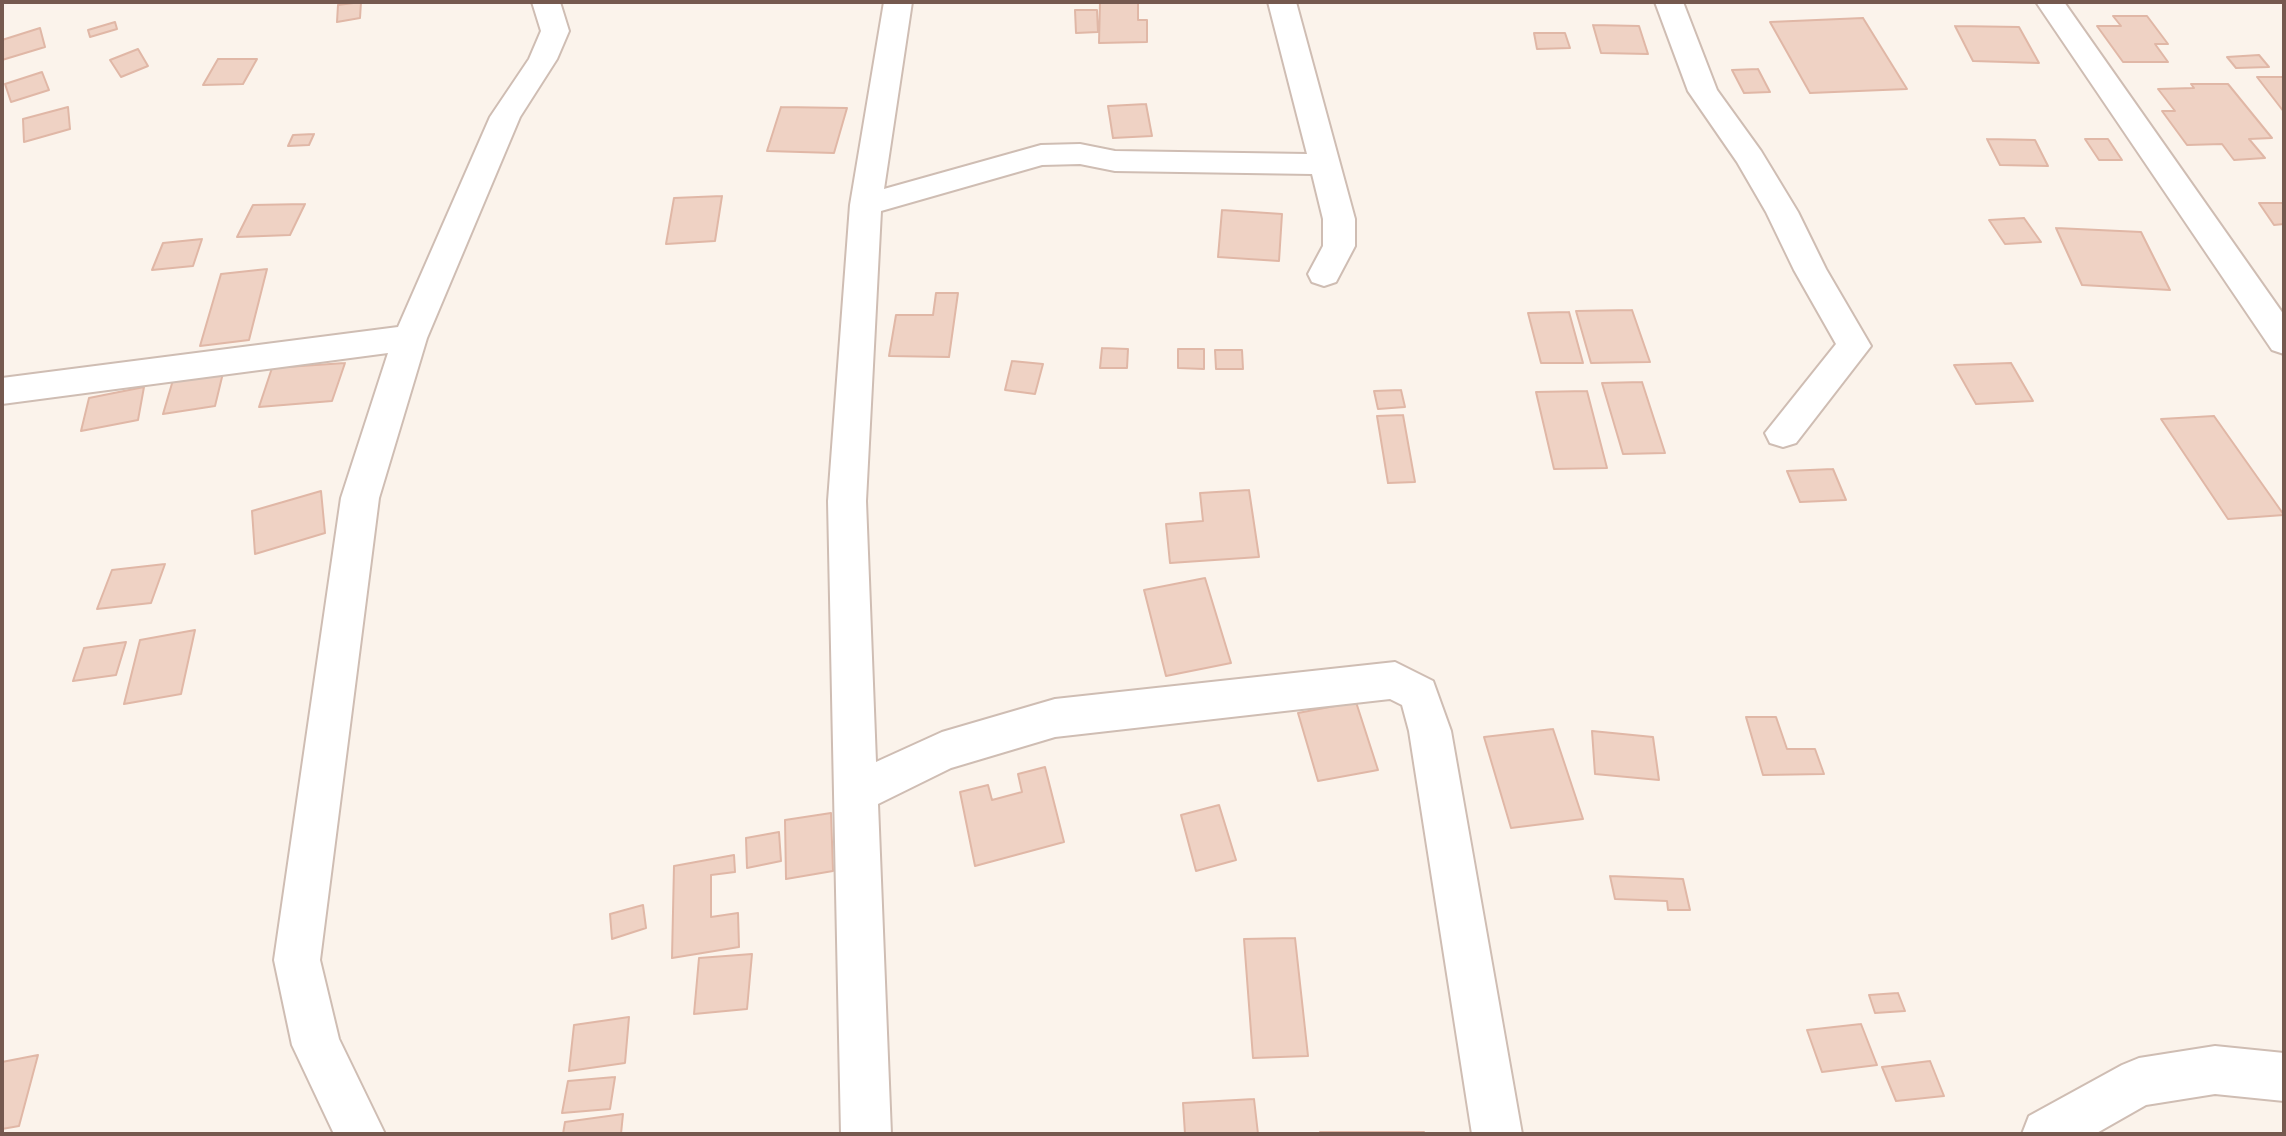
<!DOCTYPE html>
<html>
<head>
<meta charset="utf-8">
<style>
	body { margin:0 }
	#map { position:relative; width:2286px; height:1136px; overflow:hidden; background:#fbf3eb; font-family:"Open Sans",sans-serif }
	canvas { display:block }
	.frame { position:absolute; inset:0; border:4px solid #75594f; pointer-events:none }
</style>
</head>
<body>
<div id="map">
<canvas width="2286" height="1136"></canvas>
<div class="frame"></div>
</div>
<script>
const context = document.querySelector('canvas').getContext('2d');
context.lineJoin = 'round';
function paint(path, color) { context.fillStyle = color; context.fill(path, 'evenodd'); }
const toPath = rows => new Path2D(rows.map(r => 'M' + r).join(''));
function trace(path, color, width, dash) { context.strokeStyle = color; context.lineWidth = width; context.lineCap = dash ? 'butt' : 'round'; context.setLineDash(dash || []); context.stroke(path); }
const building = toPath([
	[361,2,360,18,337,22,338,5,361,2],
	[1100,2,1138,2,1138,20,1147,20,1147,42,1099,43,1100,2],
	[1075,10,1097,10,1098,32,1076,33,1075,10],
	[2113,16,2147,16,2168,44,2155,44,2168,62,2123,62,2097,26,2121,26,2113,16],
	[1863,18,1907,89,1810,93,1770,22,1863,18],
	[115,22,117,29,90,37,88,30,115,22],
	[1593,25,1639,26,1648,54,1601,53,1593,25],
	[1955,26,2019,27,2039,63,1973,61,1955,26],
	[40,28,45,47,2,60,2,40,40,28],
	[1534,33,1565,33,1570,48,1537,49,1534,33],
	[138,49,148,66,121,77,110,60,138,49],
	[2259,55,2269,67,2236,68,2227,57,2259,55],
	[218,59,257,59,243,84,203,85,218,59],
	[1758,69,1770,92,1744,93,1732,70,1758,69],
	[42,72,49,90,11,102,5,84,42,72],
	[2257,77,2284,77,2284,112,2257,77],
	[2191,84,2228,84,2272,138,2249,139,2265,158,2234,160,2222,144,2187,145,2162,111,2175,111,2158,89,2194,88,2191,84],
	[1146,104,1152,136,1113,138,1108,106,1146,104],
	[68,107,70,129,24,142,23,119,68,107],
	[781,107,847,108,834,153,767,151,781,107],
	[314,134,309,145,288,146,293,135,314,134],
	[1987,139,2035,140,2048,166,2000,165,1987,139],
	[2085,139,2108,139,2122,160,2099,160,2085,139],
	[722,196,715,241,666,244,674,198,722,196],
	[2259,203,2284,203,2284,224,2274,225,2259,203],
	[305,204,290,235,237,237,253,205,305,204],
	[1222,210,1282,214,1279,261,1218,257,1222,210],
	[2024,218,2041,242,2005,244,1989,220,2024,218],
	[2056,228,2141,232,2170,290,2082,285,2056,228],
	[202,239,193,266,152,270,163,243,202,239],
	[267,269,249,340,200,346,221,274,267,269],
	[936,293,958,293,949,357,889,356,896,315,933,315,936,293],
	[1632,310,1650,362,1591,363,1576,311,1632,310],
	[1569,312,1583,363,1541,363,1528,313,1569,312],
	[1102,348,1128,349,1127,368,1100,368,1102,348],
	[1178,349,1204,349,1204,369,1178,368,1178,349],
	[1215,350,1242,350,1243,369,1216,369,1215,350],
	[1012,361,1043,364,1035,394,1005,390,1012,361],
	[345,363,332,401,259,407,272,368,345,363],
	[2011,363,2033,401,1976,404,1954,365,2011,363],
	[223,373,215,406,163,414,173,380,223,373],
	[1642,382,1665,453,1623,454,1602,383,1642,382],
	[144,387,138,420,81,431,89,398,144,387],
	[1401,390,1405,407,1378,409,1374,391,1401,390],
	[1587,391,1607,468,1554,469,1536,392,1587,391],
	[1403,415,1415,482,1388,483,1377,416,1403,415],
	[2214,416,2284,515,2228,519,2161,419,2214,416],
	[1833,469,1846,500,1800,502,1787,471,1833,469],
	[1249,490,1259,557,1170,563,1166,524,1203,521,1200,493,1249,490],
	[321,491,325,533,255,554,252,511,321,491],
	[165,564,151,603,97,609,112,570,165,564],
	[1205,578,1231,663,1166,676,1144,590,1205,578],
	[195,630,181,694,124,704,140,640,195,630],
	[126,642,116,675,73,681,84,648,126,642],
	[1356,702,1378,770,1318,781,1298,713,1356,702],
	[1746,717,1776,717,1787,749,1815,749,1824,774,1763,775,1746,717],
	[1553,729,1583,819,1511,828,1484,737,1553,729],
	[1592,731,1653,737,1659,780,1595,774,1592,731],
	[1045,767,1064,842,975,866,960,792,988,785,992,800,1022,792,1018,774,1045,767],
	[1219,805,1236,860,1196,871,1181,815,1219,805],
	[831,813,833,871,786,879,785,820,831,813],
	[779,832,781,861,747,868,746,838,779,832],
	[734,855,735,872,711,875,711,917,738,913,739,947,672,958,674,866,734,855],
	[1610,876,1683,879,1690,910,1668,910,1667,901,1615,899,1610,876],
	[643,905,646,928,612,939,610,914,643,905],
	[1295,938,1308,1056,1253,1058,1244,939,1295,938],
	[752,954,747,1009,694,1014,699,958,752,954],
	[1898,993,1905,1011,1875,1013,1869,995,1898,993],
	[629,1017,625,1063,569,1071,574,1025,629,1017],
	[1861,1024,1877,1065,1822,1072,1807,1030,1861,1024],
	[38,1055,19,1126,2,1129,2,1062,38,1055],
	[1930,1061,1944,1096,1896,1101,1882,1067,1930,1061],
	[615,1077,610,1109,562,1113,568,1081,615,1077],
	[1254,1099,1258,1134,1185,1134,1183,1103,1254,1099],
	[623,1114,621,1134,563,1134,565,1122,623,1114],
	[1320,1132,1424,1132,1424,1134,1320,1134,1320,1132]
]);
paint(building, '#efd2c4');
trace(building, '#e0b7a6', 2);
const minor = toPath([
	[532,2,560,2,569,31,557,59,520,117,427,338,379,498,320,960,339,1039,385,1134,334,1134,292,1045,274,960,341,498,388,353,2,404,2,378,398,327,490,117,529,59,541,31,532,2],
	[884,2,912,2,884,189,1041,145,1080,144,1115,151,1307,154,1268,2,1296,2,1355,219,1355,246,1336,282,1324,286,1312,282,1308,274,1323,246,1323,219,1312,174,1115,171,1080,164,1042,165,881,211,866,501,876,762,942,732,1055,699,1395,662,1433,681,1451,731,1522,1134,1472,1134,1409,731,1402,705,1390,699,1055,737,951,768,878,804,891,1134,841,1134,828,501,850,205,884,2],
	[1655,2,1683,2,1717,90,1761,151,1798,212,1826,269,1871,346,1796,443,1783,447,1770,443,1765,433,1836,344,1794,270,1766,212,1737,162,1688,91,1655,2],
	[2036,2,2064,2,2284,315,2284,354,2272,350,2036,2],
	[2215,1046,2284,1053,2284,1101,2215,1094,2146,1105,2095,1134,2022,1134,2029,1116,2122,1065,2139,1058,2215,1046]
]);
trace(minor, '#cfbdb3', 4);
paint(minor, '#fff');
</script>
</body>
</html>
